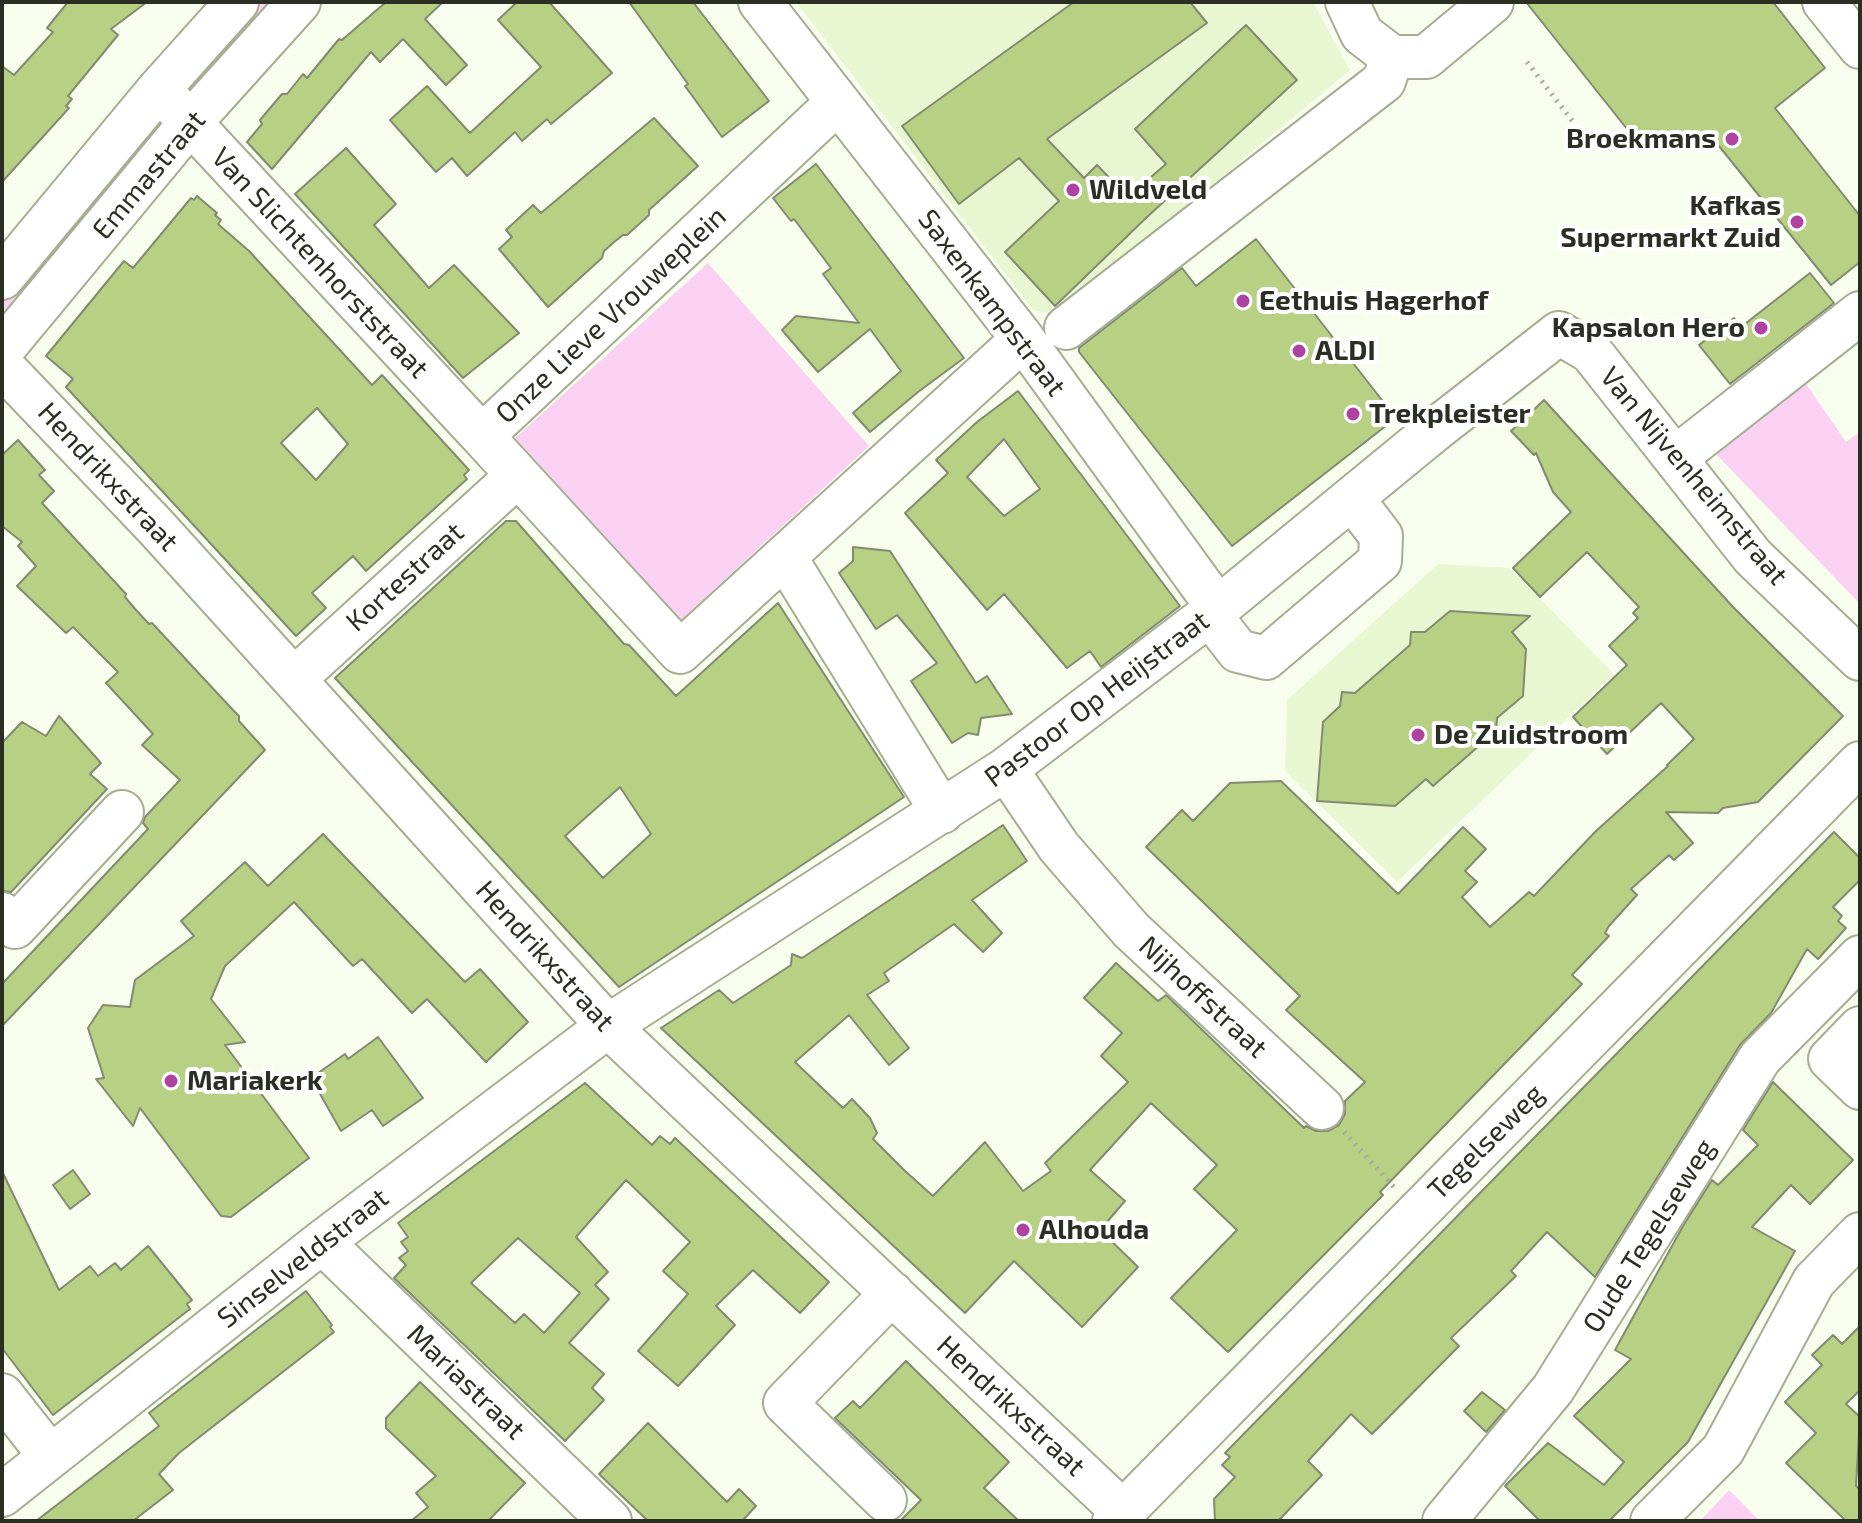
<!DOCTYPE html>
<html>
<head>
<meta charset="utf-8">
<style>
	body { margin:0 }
	#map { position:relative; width:1862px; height:1523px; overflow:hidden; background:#f8feed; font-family:"Exo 2",sans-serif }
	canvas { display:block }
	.frame { position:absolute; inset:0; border:4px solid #2a2e23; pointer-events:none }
</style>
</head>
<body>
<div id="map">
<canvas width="1862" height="1523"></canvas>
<div class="frame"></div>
</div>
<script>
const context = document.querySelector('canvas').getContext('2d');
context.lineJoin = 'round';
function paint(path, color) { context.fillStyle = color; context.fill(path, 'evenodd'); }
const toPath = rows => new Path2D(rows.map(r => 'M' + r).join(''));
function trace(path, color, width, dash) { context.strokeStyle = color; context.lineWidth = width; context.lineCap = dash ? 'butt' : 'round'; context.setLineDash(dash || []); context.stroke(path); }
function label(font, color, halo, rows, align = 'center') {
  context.font = font + ' "Exo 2",sans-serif'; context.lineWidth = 8; context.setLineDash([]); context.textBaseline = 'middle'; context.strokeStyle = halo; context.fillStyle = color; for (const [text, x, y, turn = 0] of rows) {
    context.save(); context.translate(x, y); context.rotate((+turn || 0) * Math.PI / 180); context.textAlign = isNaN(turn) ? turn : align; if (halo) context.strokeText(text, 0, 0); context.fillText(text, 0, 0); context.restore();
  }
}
paint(toPath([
	[796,2,1313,2,1350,70,1057,315,1033,310],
	[1438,564,1510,568,1614,674,1397,882,1285,771,1287,700]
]), '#e9f6d2');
paint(toPath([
	[251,2,269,2,277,10,198,100,181,83],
	[138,129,157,147,14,319,2,307,2,297],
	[708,263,869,446,681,620,515,438],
	[1800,375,1846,442,1860,432,1860,604,1715,453],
	[1729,1490,1760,1521,1700,1521]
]), '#fbd1f3');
const building = toPath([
	[68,2,147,2,111,29,118,35,68,96,72,99,66,106,69,108,2,182,2,66,14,75,53,32,47,28,68,2],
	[386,2,443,2,425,19,467,65,446,85,403,39,380,62,371,52,272,169,247,142,262,124,260,120,282,94,287,94,303,74,307,78,339,39,342,40,386,2],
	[517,2,549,2,612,73,551,124,547,119,522,141,515,132,467,176,452,158,436,172,390,120,427,86,470,133,500,105,541,67,498,20,517,2],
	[629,2,693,2,769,101,722,137,685,86,688,84,629,2],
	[1074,2,1190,2,1207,23,1047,139,1084,178,1097,165,1128,197,1166,164,1135,129,1246,25,1297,80,1147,217,1055,306,1005,252,1059,201,1019,158,959,204,902,126,1074,2],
	[1526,2,1773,2,1825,68,1775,108,1860,216,1860,262,1831,285,1719,146,1627,129,1526,2],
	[654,118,698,166,649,210,649,215,627,235,623,235,613,243,604,251,602,258,548,307,499,249,512,237,506,230,533,205,541,213,654,118],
	[346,148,396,204,374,225,429,288,454,265,519,333,463,378,295,194,346,148],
	[816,164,964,358,918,392,870,432,853,413,901,371,870,329,818,372,782,330,796,316,859,323,823,274,831,268,794,219,791,221,773,198,816,164],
	[197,196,217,213,215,215,221,220,218,224,249,251,372,385,382,375,469,470,464,475,467,479,366,571,353,556,312,593,326,608,296,636,66,387,73,379,46,356,124,261,133,268,191,198,194,200,197,196],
	[317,408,348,444,316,480,281,443,317,408],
	[1256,239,1396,418,1232,546,1079,352,1079,348,1182,268,1196,286,1256,239],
	[1810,273,1834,303,1730,384,1699,345,1734,318,1741,327,1810,273],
	[1018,391,1180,606,1101,667,1090,651,1067,668,1004,594,987,610,905,513,948,473,936,460,977,422,1018,391],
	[1004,439,1040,489,1004,516,967,477,1004,439],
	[1544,400,1733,607,1843,716,1758,802,1723,808,1718,813,1666,812,1693,843,1674,860,1669,855,1631,889,1637,895,1609,926,1605,933,1609,936,1572,975,1582,984,1380,1192,1383,1195,1228,1352,1171,1298,1237,1230,1194,1189,1217,1165,1151,1103,1090,1170,1125,1201,1100,1230,1138,1267,1082,1327,1014,1261,965,1313,661,1028,719,990,733,1003,791,965,792,954,802,958,1003,825,1027,861,972,900,1002,933,983,952,954,924,884,973,889,981,867,995,909,1048,889,1065,849,1015,795,1062,843,1108,852,1099,870,1118,877,1133,873,1139,905,1171,933,1196,985,1142,1023,1191,1051,1171,1045,1163,1128,1082,1101,1056,1122,1033,1084,998,1116,963,1158,1001,1166,995,1304,1128,1306,1126,1316,1131,1328,1131,1339,1125,1345,1114,1345,1101,1365,1082,1286,1010,1300,996,1146,847,1182,810,1193,821,1230,783,1281,781,1398,894,1463,827,1486,849,1465,871,1477,882,1462,897,1490,927,1529,892,1534,896,1596,831,1668,766,1667,765,1694,739,1661,703,1607,754,1573,717,1627,665,1609,646,1638,618,1633,613,1639,607,1587,552,1540,597,1513,568,1571,512,1553,492,1536,453,1534,455,1511,431,1544,400],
	[18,440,45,470,39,475,54,491,42,503,126,594,125,597,136,610,149,624,152,623,233,710,239,716,239,721,265,750,2,1026,2,984,148,829,143,823,145,817,180,780,142,745,153,734,106,683,118,672,73,627,66,633,17,586,36,566,18,546,22,542,2,526,2,455,18,440],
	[506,521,516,521,624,644,629,645,676,696,778,603,904,797,619,987,335,678,506,521],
	[620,787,651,834,603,878,565,836,620,787],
	[853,547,890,551,976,683,987,676,1012,714,981,718,978,735,968,733,952,743,911,681,937,663,897,615,876,629,839,573,853,561,853,547],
	[1450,611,1530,616,1512,632,1526,649,1523,696,1497,718,1496,731,1433,786,1426,779,1395,806,1317,801,1323,722,1340,706,1342,692,1355,693,1410,645,1411,632,1425,632,1450,611],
	[59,716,101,763,90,774,107,789,11,892,2,891,2,743,22,722,46,736,59,716],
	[1834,832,1860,858,1860,880,1833,907,1842,916,1838,921,1846,928,1818,959,1807,949,1771,1013,1740,1045,1595,1277,1547,1232,1511,1271,1516,1276,1451,1338,1459,1346,1372,1434,1351,1414,1308,1461,1322,1475,1278,1521,1215,1521,1214,1499,1235,1477,1222,1465,1230,1457,1225,1453,1834,832],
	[323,834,465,982,480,969,528,1022,486,1062,427,999,412,1013,362,959,353,966,294,902,225,966,211,999,245,1042,225,1045,309,1158,231,1217,221,1216,140,1108,133,1126,96,1079,104,1078,88,1028,103,1005,130,1007,135,980,194,936,181,921,245,862,268,886,323,834],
	[378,1037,423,1098,383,1126,372,1110,341,1131,311,1078,345,1054,348,1059,378,1037],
	[1773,1082,1853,1160,1810,1204,1791,1185,1752,1227,1795,1251,1688,1442,1609,1521,1540,1521,1505,1486,1548,1443,1604,1485,1624,1462,1574,1416,1631,1359,1615,1350,1683,1226,1712,1180,1718,1185,1758,1145,1743,1130,1773,1082],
	[585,1083,652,1145,660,1136,670,1144,675,1138,829,1282,800,1313,753,1270,716,1306,735,1325,678,1386,638,1351,688,1294,663,1271,690,1242,626,1180,576,1237,608,1272,595,1285,609,1299,569,1343,604,1374,592,1388,604,1400,565,1441,394,1278,406,1265,399,1258,408,1251,401,1242,408,1237,398,1223,585,1083],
	[518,1238,580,1293,544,1333,524,1314,515,1323,471,1283,518,1238],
	[73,1170,90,1194,70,1209,53,1185,73,1170],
	[2,1171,59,1290,90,1266,98,1276,115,1263,121,1270,148,1246,192,1300,187,1304,190,1309,53,1415,2,1348,2,1171],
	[306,1291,332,1325,330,1327,334,1332,179,1453,159,1474,173,1490,133,1521,36,1521,159,1426,149,1413,306,1291],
	[1860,1326,1860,1390,1846,1404,1860,1417,1856,1486,1860,1490,1860,1521,1846,1521,1786,1463,1816,1433,1785,1402,1822,1365,1812,1355,1833,1335,1842,1344,1860,1326],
	[906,1361,1009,1462,984,1488,1019,1521,900,1521,921,1500,835,1418,853,1401,860,1408,906,1361],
	[420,1382,525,1483,488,1521,411,1521,428,1507,416,1493,436,1476,386,1428,386,1418,420,1382],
	[1482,1392,1505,1410,1486,1432,1464,1411,1482,1392],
	[648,1423,727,1502,739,1489,756,1506,744,1519,746,1521,648,1521,599,1474,648,1423]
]);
paint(building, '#b8d083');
trace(building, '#828b71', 2);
const minor = toPath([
	[760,2,1023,339,1218,608],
	[1347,2,1362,34,1392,57,1426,57,1492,2],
	[1824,2,1860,47],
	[159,89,482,436],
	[838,102,482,436,680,652,1023,339],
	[2,278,159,89,237,2],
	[1066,328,1384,81,1392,57],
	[2,350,190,123,299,2],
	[2,366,155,526,608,1026,1123,1512],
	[1675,458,1860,313],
	[785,557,942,812],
	[1210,615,1238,651,1266,658,1380,561,1381,536,1352,498],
	[294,679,517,476],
	[1006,769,1059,847,1131,930,1322,1108],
	[2,914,15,927,122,812],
	[1860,1028,1830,1059,1860,1088],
	[322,1242,610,1521],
	[2,1395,50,1456],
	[2,1495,322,1242,608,1026,1006,769,1218,608,1436,429,1559,333,1591,352,1753,557,1860,659],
	[885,1500,785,1403,892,1293],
	[1114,1521,1860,763],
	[1444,1521,1553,1389,1760,1058,1860,957],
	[1652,1521,1723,1450,1814,1281,1860,1234]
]);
trace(minor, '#a5ae93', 46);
trace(toPath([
	[1527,62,1574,123],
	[1344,1132,1394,1187]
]), '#a6ab9d', 5, [2, 6]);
trace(minor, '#fff', 42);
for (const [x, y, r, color] of [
	[1732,139,8,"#af43a2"],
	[1073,190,8,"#af43a2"],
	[1797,222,8,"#af43a2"],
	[1243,301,8,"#af43a2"],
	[1761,328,8,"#af43a2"],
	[1299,351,8,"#af43a2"],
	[1353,414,8,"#af43a2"],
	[1418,735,8,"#af43a2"],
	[171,1081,8,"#af43a2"],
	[1023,1230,8,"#af43a2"]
]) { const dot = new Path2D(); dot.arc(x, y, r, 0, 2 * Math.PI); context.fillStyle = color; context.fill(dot); trace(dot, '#fff', 3); }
label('bold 28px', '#2a2e23', '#fff', [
	["Broekmans",1716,139,"right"],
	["Wildveld",1089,190],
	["Kafkas",1781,206,"right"],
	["Supermarkt Zuid",1781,238,"right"],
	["Eethuis Hagerhof",1259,301],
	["Kapsalon Hero",1745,328,"right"],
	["ALDI",1315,351],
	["Trekpleister",1369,414],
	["De Zuidstroom",1434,735],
	["Mariakerk",187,1081],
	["Alhouda",1039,1230]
], 'left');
label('28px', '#2a2e23', '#fff', [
	["Emmastraat",149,175,-50],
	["Van Slichtenhorststraat",320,263,47],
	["Saxenkampstraat",992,303,53],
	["Onze Lieve Vrouweplein",611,315,-43],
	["Van Nijvenheimstraat",1694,476,50],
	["Hendrikxstraat",108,477,47],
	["Kortestraat",405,577,-42],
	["Pastoor Op Heijstraat",1097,699,-37],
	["Hendrikxstraat",545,956,48],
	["Nijhoffstraat",1203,997,43],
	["Tegelseweg",1486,1142,-45],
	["Oude Tegelseweg",1649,1236,-58],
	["Sinselveldstraat",303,1258,-38],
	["Mariastraat",466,1382,44],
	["Hendrikxstraat",1011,1406,43]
]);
</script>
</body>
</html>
